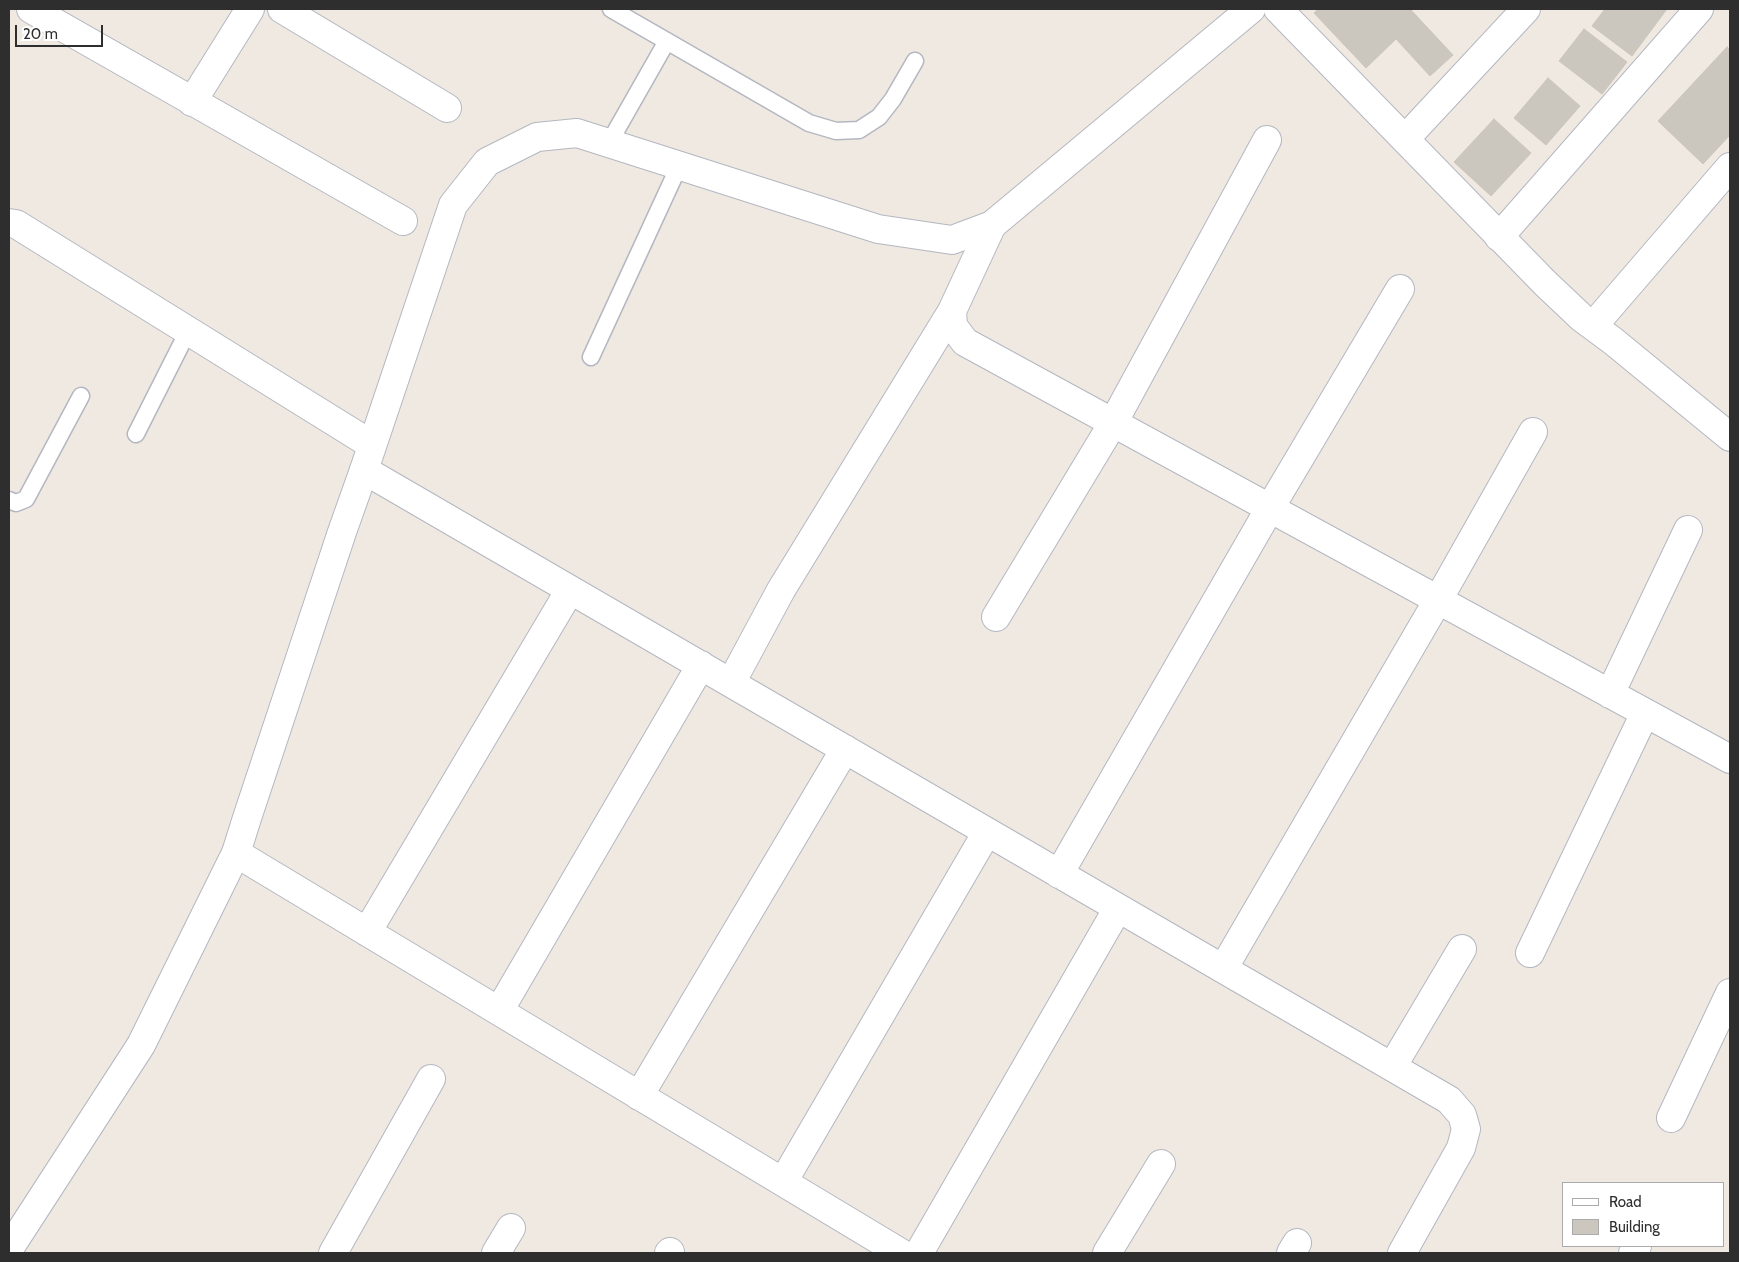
<!DOCTYPE html>
<html>
<head>
<meta charset="utf-8">
<style>
	body { margin:0 }
	#map { position:relative; width:1739px; height:1262px; overflow:hidden; background:#efe9e1; font-family:Cabin,sans-serif }
	canvas { display:block }
	.frame { position:absolute; inset:0; border:10px solid #2e2e2e; pointer-events:none }
	.legend { position:absolute; left:1562px; top:1182px; width:162px; height:65px; box-sizing:border-box; background:#fff; border:1px solid #ababab; margin:0; padding:6px 9px; list-style:none; font-size:15px; color:#2e2e2e }
	.legend li { display:flex; align-items:center; gap:10px; height:25px }
	.legend b { width:25px; border:1px solid #ababab }
	.scale { position:absolute; left:15px; top:25px; width:88px; height:22px; box-sizing:border-box; border:2px solid #2e2e2e; border-top:0; padding-left:6px; font-size:15px; line-height:18px; white-space:nowrap; color:#2e2e2e; -webkit-text-stroke:4px #fff; paint-order:stroke }
</style>
</head>
<body>
<div id="map">
<canvas width="1739" height="1262"></canvas>
<div class="frame"></div>
<ul class="legend">
<li><b style="height:6px;background:#fff"></b>Road</li>
<li><b style="height:14px;background:#cbc7bf"></b>Building</li>
</ul>
<div class="scale">20 m</div>
</div>
<script>
const context = document.querySelector('canvas').getContext('2d');
context.lineJoin = 'round';
function paint(path, color) { context.fillStyle = color; context.fill(path, 'evenodd'); }
const toPath = rows => new Path2D(rows.map(r => 'M' + r).join(''));
function trace(path, color, width, dash) { context.strokeStyle = color; context.lineWidth = width; context.lineCap = dash ? 'butt' : 'round'; context.setLineDash(dash || []); context.stroke(path); }
const building = toPath([
	[1318,9,1412,9,1411,10,1453,55,1430,76,1396,39,1366,68,1314,13,1318,9],
	[1605,9,1667,9,1632,56,1592,26,1605,9],
	[1584,29,1627,62,1602,94,1559,61,1584,29],
	[1727,47,1730,50,1730,135,1703,164,1658,121,1727,47],
	[1548,78,1580,106,1546,145,1514,118,1548,78],
	[1494,119,1531,153,1491,196,1454,162,1494,119]
]);
paint(building, '#cbc7bf');
trace(building, '#cbc5ba', 1);
const service = toPath([
	[611,9,809,123,836,131,859,130,879,117,893,99,915,61],
	[609,143,667,41],
	[591,357,679,166],
	[136,434,188,331],
	[9,500,16,503,26,499,81,396]
]);
const minor = toPath([
	[31,9,403,221],
	[282,9,447,108],
	[1278,9,1545,283,1582,318,1613,341,1730,437],
	[192,102,250,9],
	[1405,139,1526,9],
	[9,223,16,224,372,445],
	[992,225,952,311,953,326,965,342,1730,759],
	[1499,237,1699,9],
	[1593,326,1730,167],
	[364,470,1449,1100,1462,1115,1466,1129,1461,1148,1402,1253],
	[996,617,1113,423,1267,140],
	[731,683,781,590,952,311],
	[1610,694,1688,530],
	[236,853,901,1253],
	[1059,874,1270,508,1400,289],
	[367,932,570,590],
	[1530,953,1645,713],
	[1223,969,1438,600,1533,432],
	[499,1011,701,665],
	[1392,1067,1462,949],
	[639,1096,845,749],
	[1671,1118,1730,993],
	[783,1182,987,832],
	[333,1253,431,1079],
	[496,1253,511,1228],
	[669,1253,670,1252],
	[919,1253,1118,908],
	[1107,1253,1161,1164],
	[1291,1253,1297,1243],
	[1633,1253,1637,1246]
]);
const tertiary = toPath([
	[9,1249,141,1045,236,853,247,818,342,532,364,470,453,205,487,162,537,137,577,133,878,229,952,240,992,225,1251,9]
]);
trace(service, '#b4b7c1', 19);
trace(minor, '#b4b7c1', 30);
trace(tertiary, '#b4b7c1', 30);
trace(service, '#fff', 16);
trace(minor, '#fff', 28);
trace(tertiary, '#fff', 28);
</script>
</body>
</html>
